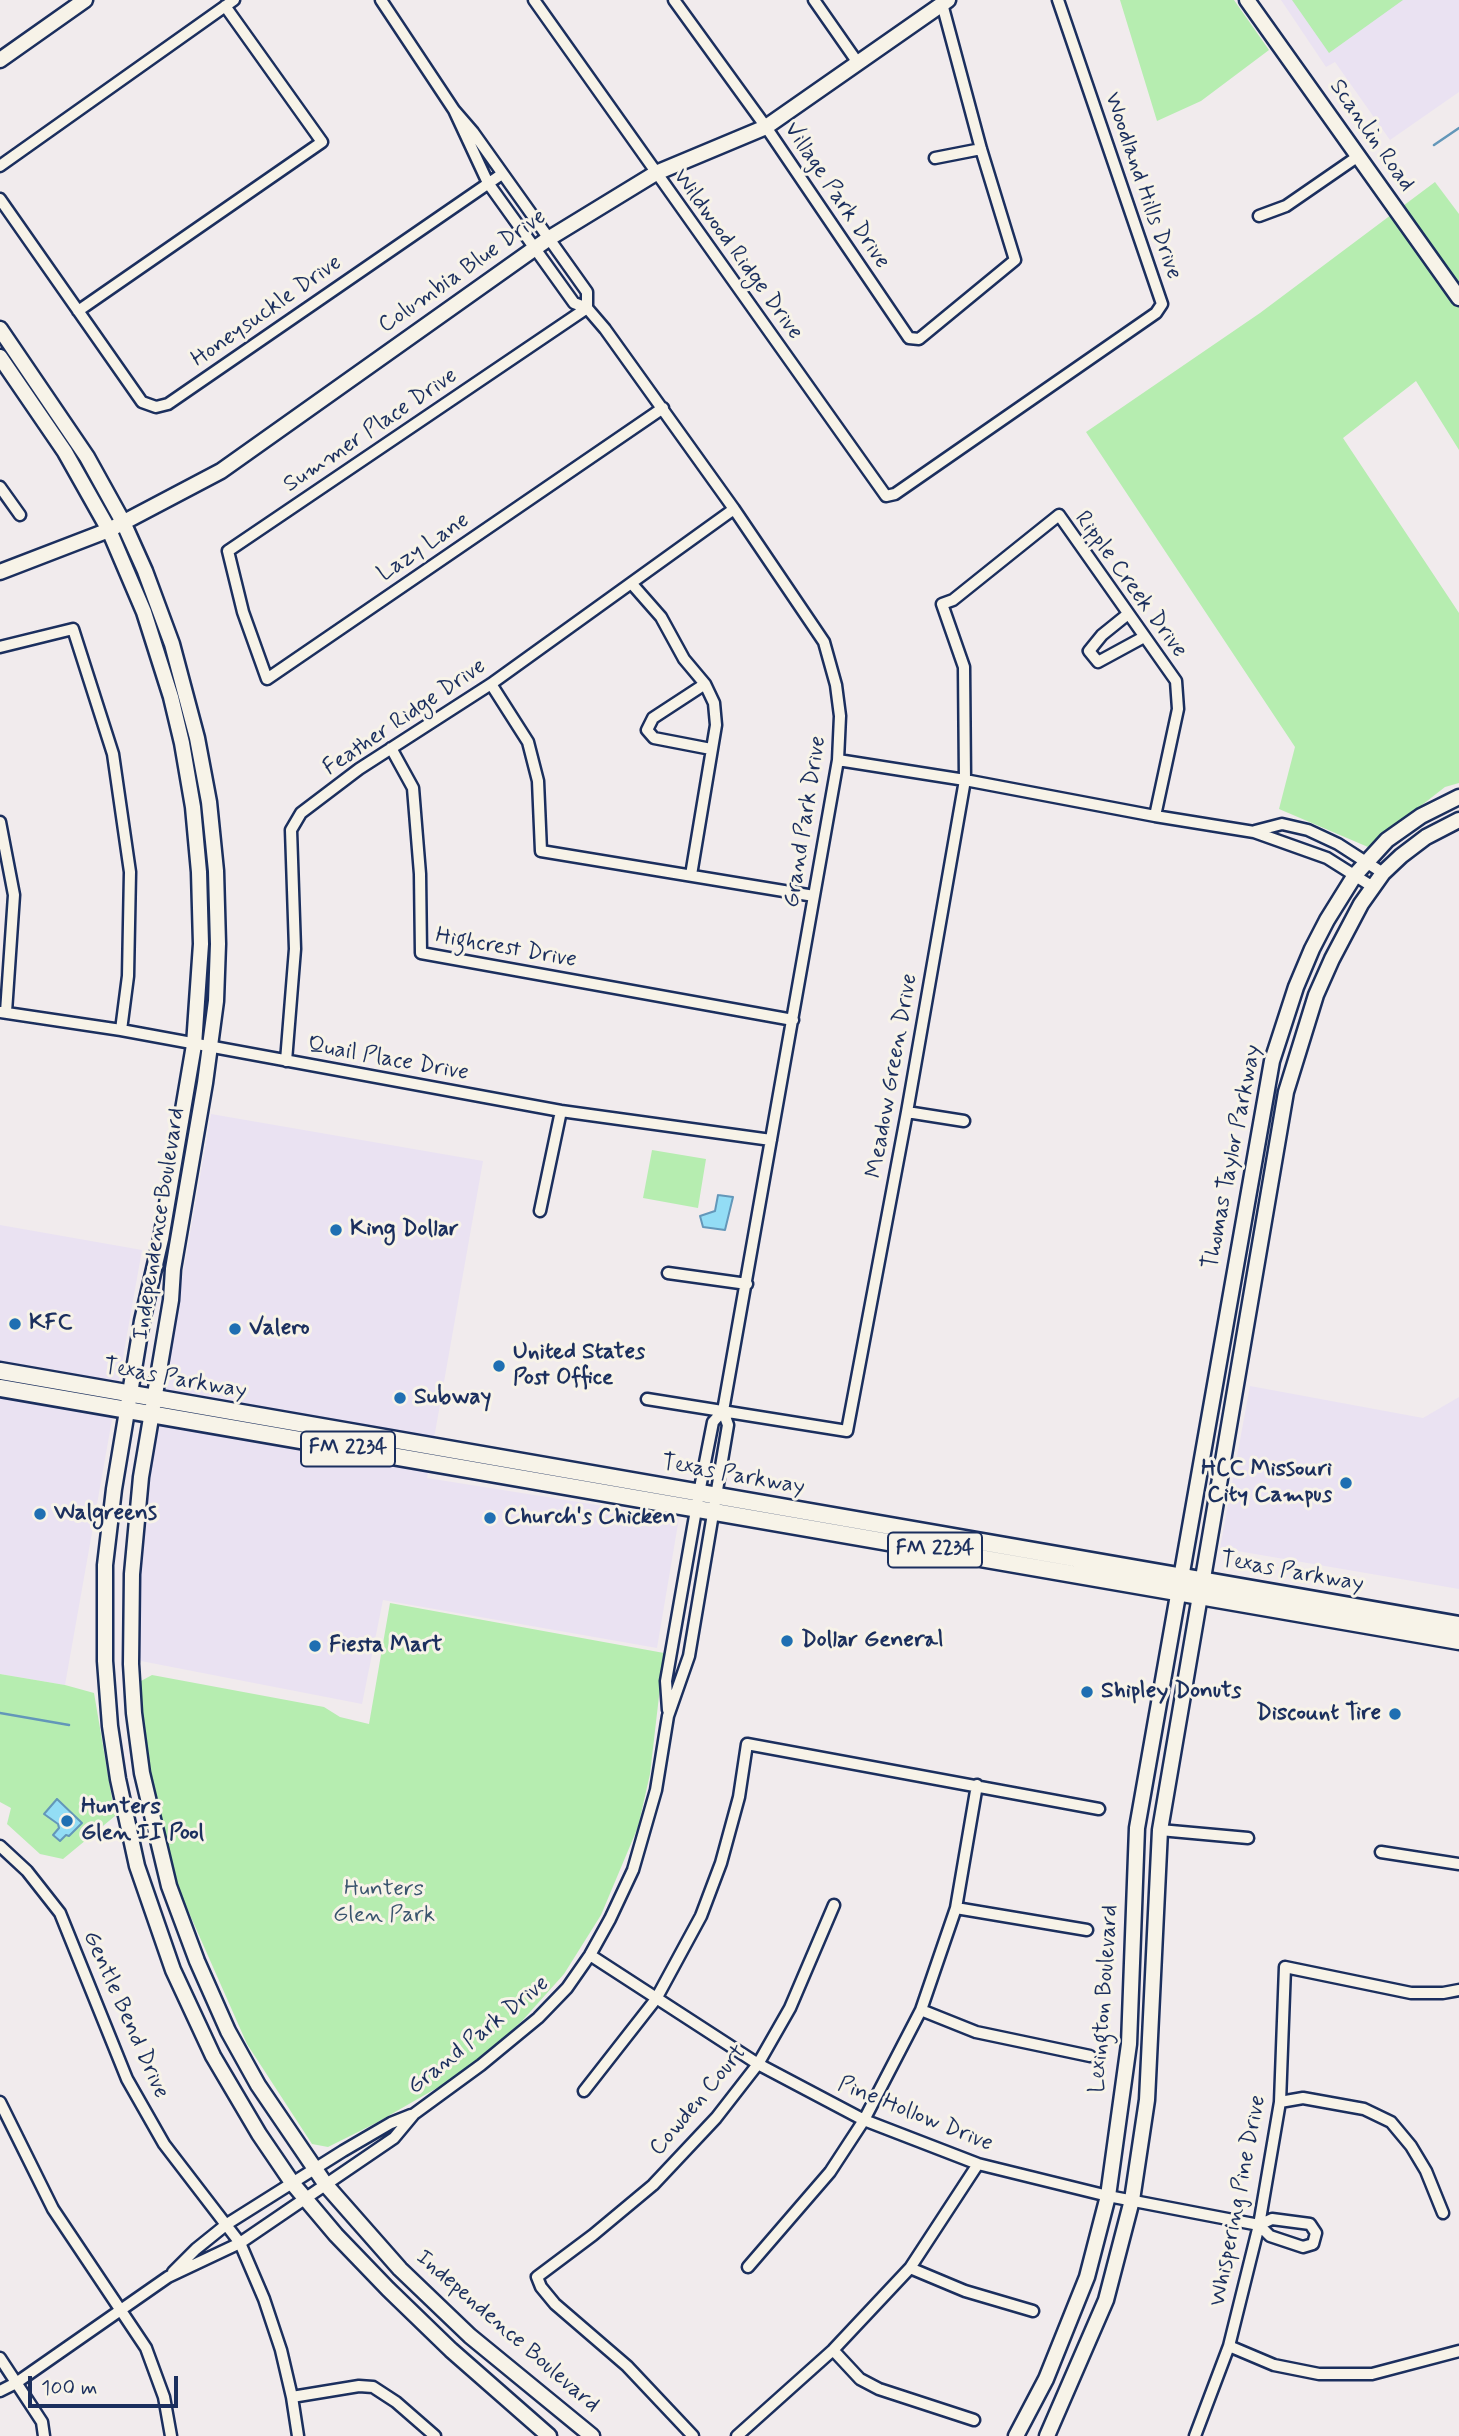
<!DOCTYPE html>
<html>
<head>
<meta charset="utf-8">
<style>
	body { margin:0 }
	#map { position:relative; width:1459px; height:2436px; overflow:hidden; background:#f1ebed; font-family:Mynerve,sans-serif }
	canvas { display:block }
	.scale { position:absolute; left:28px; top:2376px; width:150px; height:32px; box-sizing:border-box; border:4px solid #1b2f5e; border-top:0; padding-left:9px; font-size:21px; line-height:24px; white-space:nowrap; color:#1b2f5e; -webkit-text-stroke:5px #f7f3e8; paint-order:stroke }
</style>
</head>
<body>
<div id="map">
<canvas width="1459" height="2436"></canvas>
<div class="scale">100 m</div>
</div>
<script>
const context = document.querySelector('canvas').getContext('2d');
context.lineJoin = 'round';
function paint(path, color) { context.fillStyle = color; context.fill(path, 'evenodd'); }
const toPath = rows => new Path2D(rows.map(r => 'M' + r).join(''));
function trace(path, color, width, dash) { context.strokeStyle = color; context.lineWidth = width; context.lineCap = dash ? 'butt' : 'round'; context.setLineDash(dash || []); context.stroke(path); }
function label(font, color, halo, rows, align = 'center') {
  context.font = font + ' Mynerve,sans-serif'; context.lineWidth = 6; context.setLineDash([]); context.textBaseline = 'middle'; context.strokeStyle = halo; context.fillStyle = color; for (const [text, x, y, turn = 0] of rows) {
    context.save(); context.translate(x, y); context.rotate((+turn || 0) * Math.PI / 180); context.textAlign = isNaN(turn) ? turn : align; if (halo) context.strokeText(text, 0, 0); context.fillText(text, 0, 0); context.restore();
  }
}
paint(toPath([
	[1281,0,1459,0,1459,92,1390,140,1335,62,1326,67],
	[211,1114,483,1161,427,1478,679,1518,657,1648,383,1600,362,1704,141,1661,136,1644,142,1527,148,1473],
	[0,1225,142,1250,65,1685,0,1674],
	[1250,1386,1423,1418,1459,1397,1459,1589,1220,1548]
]), '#eae2f2');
paint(toPath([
	[1120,0,1234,0,1269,50,1201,101,1157,121],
	[1292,0,1403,0,1329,53],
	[1435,182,1459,214,1459,450,1416,381,1343,438,1459,613,1459,783,1445,787,1368,847,1279,809,1295,747,1086,432,1260,313],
	[652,1150,706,1159,698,1208,643,1198],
	[390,1603,664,1653,650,1774,638,1827,601,1915,564,1974,522,2021,468,2070,376,2123,328,2147,312,2144,247,2044,175,1881,147,1778,139,1694,141,1681,152,1675,324,1707,340,1717,369,1724],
	[0,1674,65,1685,94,1693,115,1816,63,1859,40,1854,7,1824,11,1808,0,1802]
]), '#b6edb0');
const water = toPath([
	[718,1195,733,1197,725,1230,703,1227,700,1216,715,1211,718,1195],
	[57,1799,82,1823,69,1836,66,1835,60,1841,53,1835,59,1828,58,1824,44,1814,57,1799]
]);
paint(water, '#93ddf5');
trace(water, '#6397b9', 2);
trace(toPath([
	[1434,145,1459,128],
	[0,1713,69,1725]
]), '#6397b9', 2.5);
const street = toPath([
	[381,0,454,110,473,132,587,292,587,308],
	[534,0,886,496,895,494,1156,313,1162,304,1058,0],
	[674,0,766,127,909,338,919,339,1015,260,981,149,941,0],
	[814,0,858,63],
	[935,158,981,149],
	[0,166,234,0],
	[0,199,142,402,156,407,168,404,502,174],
	[1259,216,1286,206,1357,157],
	[587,308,228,551,243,612,267,679,663,408],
	[78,311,322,142,225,6],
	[0,487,20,515],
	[632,584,661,617,684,659,705,684,714,703,716,725,691,875],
	[1128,614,1102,635,1089,651,1098,662,1144,637],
	[0,647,73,629,113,754,130,872,128,976,121,1030],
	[491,684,528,742,538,781,541,851,814,896],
	[705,684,653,718,647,730,654,738,711,749],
	[391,748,413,788,420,874,421,953,793,1020],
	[838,760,965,780,1155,816,1254,832,1327,858,1373,887],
	[0,822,14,895,6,1012],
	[1255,831,1282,824,1308,830,1338,844,1383,873],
	[0,1012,121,1030,561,1111,771,1140],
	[286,1061,295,949,291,830,301,813,359,769,491,684,734,509],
	[907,1112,964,1121],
	[540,1211,561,1111],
	[668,1273,747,1284],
	[647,1399,847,1431,907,1112,965,780,964,667,942,604,953,600,1059,515,1176,681,1178,709,1155,816],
	[668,1710,666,1681,699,1493,713,1422,723,1411],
	[1160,1830,1248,1838],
	[0,1846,27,1871,60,1913,127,2079,164,2144,240,2243,264,2299,281,2350,292,2397,298,2436],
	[1381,1852,1459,1864],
	[956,1908,1087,1930],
	[590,1955,758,2064,864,2120,978,2164,1108,2196,1259,2225],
	[921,2010,976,2032,1090,2056],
	[584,2091,656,1999,701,1916,721,1863,739,1797,747,1744,1099,1809],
	[0,2102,53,2209,146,2348,164,2397,171,2436],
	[1280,2102,1303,2098,1364,2109,1391,2122,1411,2146,1426,2171,1443,2213],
	[1272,2219,1310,2224,1316,2233,1313,2244,1303,2247,1270,2236,1259,2225,1272,2219],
	[748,2267,830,2172,864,2120,921,2010,956,1908,977,1785],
	[910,2268,965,2291,1033,2311],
	[173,2272,196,2249,227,2224,343,2151,391,2123,411,2115],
	[1229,2346,1274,2365,1319,2374,1372,2374,1459,2351],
	[833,2350,860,2379,879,2389,974,2420],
	[0,2358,42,2422,44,2436],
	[0,2391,16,2383,168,2277,240,2243,394,2138,414,2114,481,2065,538,2018,567,1988,590,1955,610,1919,633,1870,656,1790,668,1716,689,1656,728,1425,723,1411,838,760,840,716,836,685,824,642,734,509,605,329,587,308,574,303,488,183,454,110],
	[292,2397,359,2386,373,2387,396,2402,435,2436],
	[693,2436,627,2366,555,2304,541,2287,537,2277,593,2235,653,2185,716,2118,758,2064,790,2008,834,1905],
	[737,2436,833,2350,910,2268,978,2164],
	[1195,2436,1229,2346,1259,2225,1280,2102,1285,1967,1411,1993,1443,1993,1459,1990]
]);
const secondary = toPath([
	[1247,0,1459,298],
	[0,60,85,0],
	[0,329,87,457,123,522,145,571,172,644,197,738,209,802,216,871,218,944,216,1001,205,1083,173,1269,171,1300,141,1477,132,1574,131,1664,134,1713,142,1773,169,1886,197,1961,228,2031,258,2085,326,2185,400,2269,470,2336,592,2436],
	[0,357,65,452,109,530,144,612,171,697,182,743,193,807,199,872,201,944,194,1045,161,1239,142,1321,114,1489,105,1565,105,1661,110,1726,118,1779,137,1866,173,1970,213,2056,259,2134,293,2184,336,2235,388,2289,451,2350,549,2436],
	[0,572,109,530,221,471,548,239,656,173,766,127,948,0],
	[1016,2436,1046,2379,1087,2277,1108,2196,1129,2044,1137,1828,1272,1061,1296,987,1312,949,1327,920,1355,875,1387,840,1421,816,1459,797],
	[1047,2436,1106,2300,1132,2200,1147,2100,1160,1830,1286,1092,1316,995,1332,959,1361,904,1383,873,1401,856,1426,837,1459,820]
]);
const primary = toPath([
	[0,1371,1459,1625],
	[0,1388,1459,1641]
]);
trace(street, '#1b2f5e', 15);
trace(secondary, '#1b2f5e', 19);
trace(primary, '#1b2f5e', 21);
trace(street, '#f7f3e8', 10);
trace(secondary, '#f7f3e8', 14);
trace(primary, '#f7f3e8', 16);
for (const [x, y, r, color] of [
	[336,1230,7,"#1f6fb2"],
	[15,1324,7,"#1f6fb2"],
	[235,1329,7,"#1f6fb2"],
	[499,1366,7,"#1f6fb2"],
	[400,1398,7,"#1f6fb2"],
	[1346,1483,7,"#1f6fb2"],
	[40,1514,7,"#1f6fb2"],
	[490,1518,7,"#1f6fb2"],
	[787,1641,7,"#1f6fb2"],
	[315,1646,7,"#1f6fb2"],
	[1087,1692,7,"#1f6fb2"],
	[1395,1714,7,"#1f6fb2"],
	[67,1821,7,"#1f6fb2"]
]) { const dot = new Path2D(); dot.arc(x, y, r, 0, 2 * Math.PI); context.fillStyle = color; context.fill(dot); trace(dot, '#f7f3e8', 2.5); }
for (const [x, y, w] of [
	[348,1449,94],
	[935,1550,94]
]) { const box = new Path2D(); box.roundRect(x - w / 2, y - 17.5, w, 35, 5); context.fillStyle = '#f7f3e8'; context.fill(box); trace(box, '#1b2f5e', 2); }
label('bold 21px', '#1b2f5e', null, [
	["FM 2234",348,1449],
	["FM 2234",935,1550]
]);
label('23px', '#1b2f5e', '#f7f3e8', [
	["Scanlin Road",1371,136,55],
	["Woodland Hills Drive",1142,186,71],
	["Village Park Drive",836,196,56],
	["Wildwood Ridge Drive",737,255,54],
	["Columbia Blue Drive",463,272,-35],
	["Honeysuckle Drive",267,312,-35],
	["Summer Place Drive",371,431,-34],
	["Lazy Lane",424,548,-34],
	["Ripple Creek Drive",1130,585,54],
	["Feather Ridge Drive",405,718,-34],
	["Grand Park Drive",806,822,-81],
	["Highcrest Drive",506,949,10],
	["Quail Place Drive",388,1060,10],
	["Meadow Green Drive",893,1076,-80],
	["Thomas Taylor Parkway",1233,1157,-79],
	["Independence Boulevard",160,1224,-81],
	["Texas Parkway",175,1380,10],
	["Texas Parkway",733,1476,10],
	["Texas Parkway",1292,1573,10],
	["Lexington Boulevard",1105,1999,-86],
	["Gentle Bend Drive",125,2015,66],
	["Grand Park Drive",479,2036,-39],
	["Cowden Court",699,2101,-50],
	["Pine Hollow Drive",915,2115,22],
	["Whispering Pine Drive",1239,2201,-79],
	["Independence Boulevard",507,2332,41]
]);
label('bold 23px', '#1b2f5e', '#f7f3e8', [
	["King Dollar",350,1230],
	["KFC",29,1324],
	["Valero",249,1329],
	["United States",513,1353],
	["Post Office",513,1379],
	["Subway",414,1398],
	["HCC Missouri",1332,1470,"right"],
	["City Campus",1332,1496,"right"],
	["Walgreens",54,1514],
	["Church's Chicken",504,1518],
	["Dollar General",801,1641],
	["Fiesta Mart",329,1646],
	["Shipley Donuts",1101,1692],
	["Discount Tire",1381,1714,"right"],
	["Hunters",81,1808],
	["Glen II Pool",81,1834]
], 'left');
label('23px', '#3a556e', '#f7f3e8', [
	["Hunters",384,1890],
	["Glen Park",384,1916]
]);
</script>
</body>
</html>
